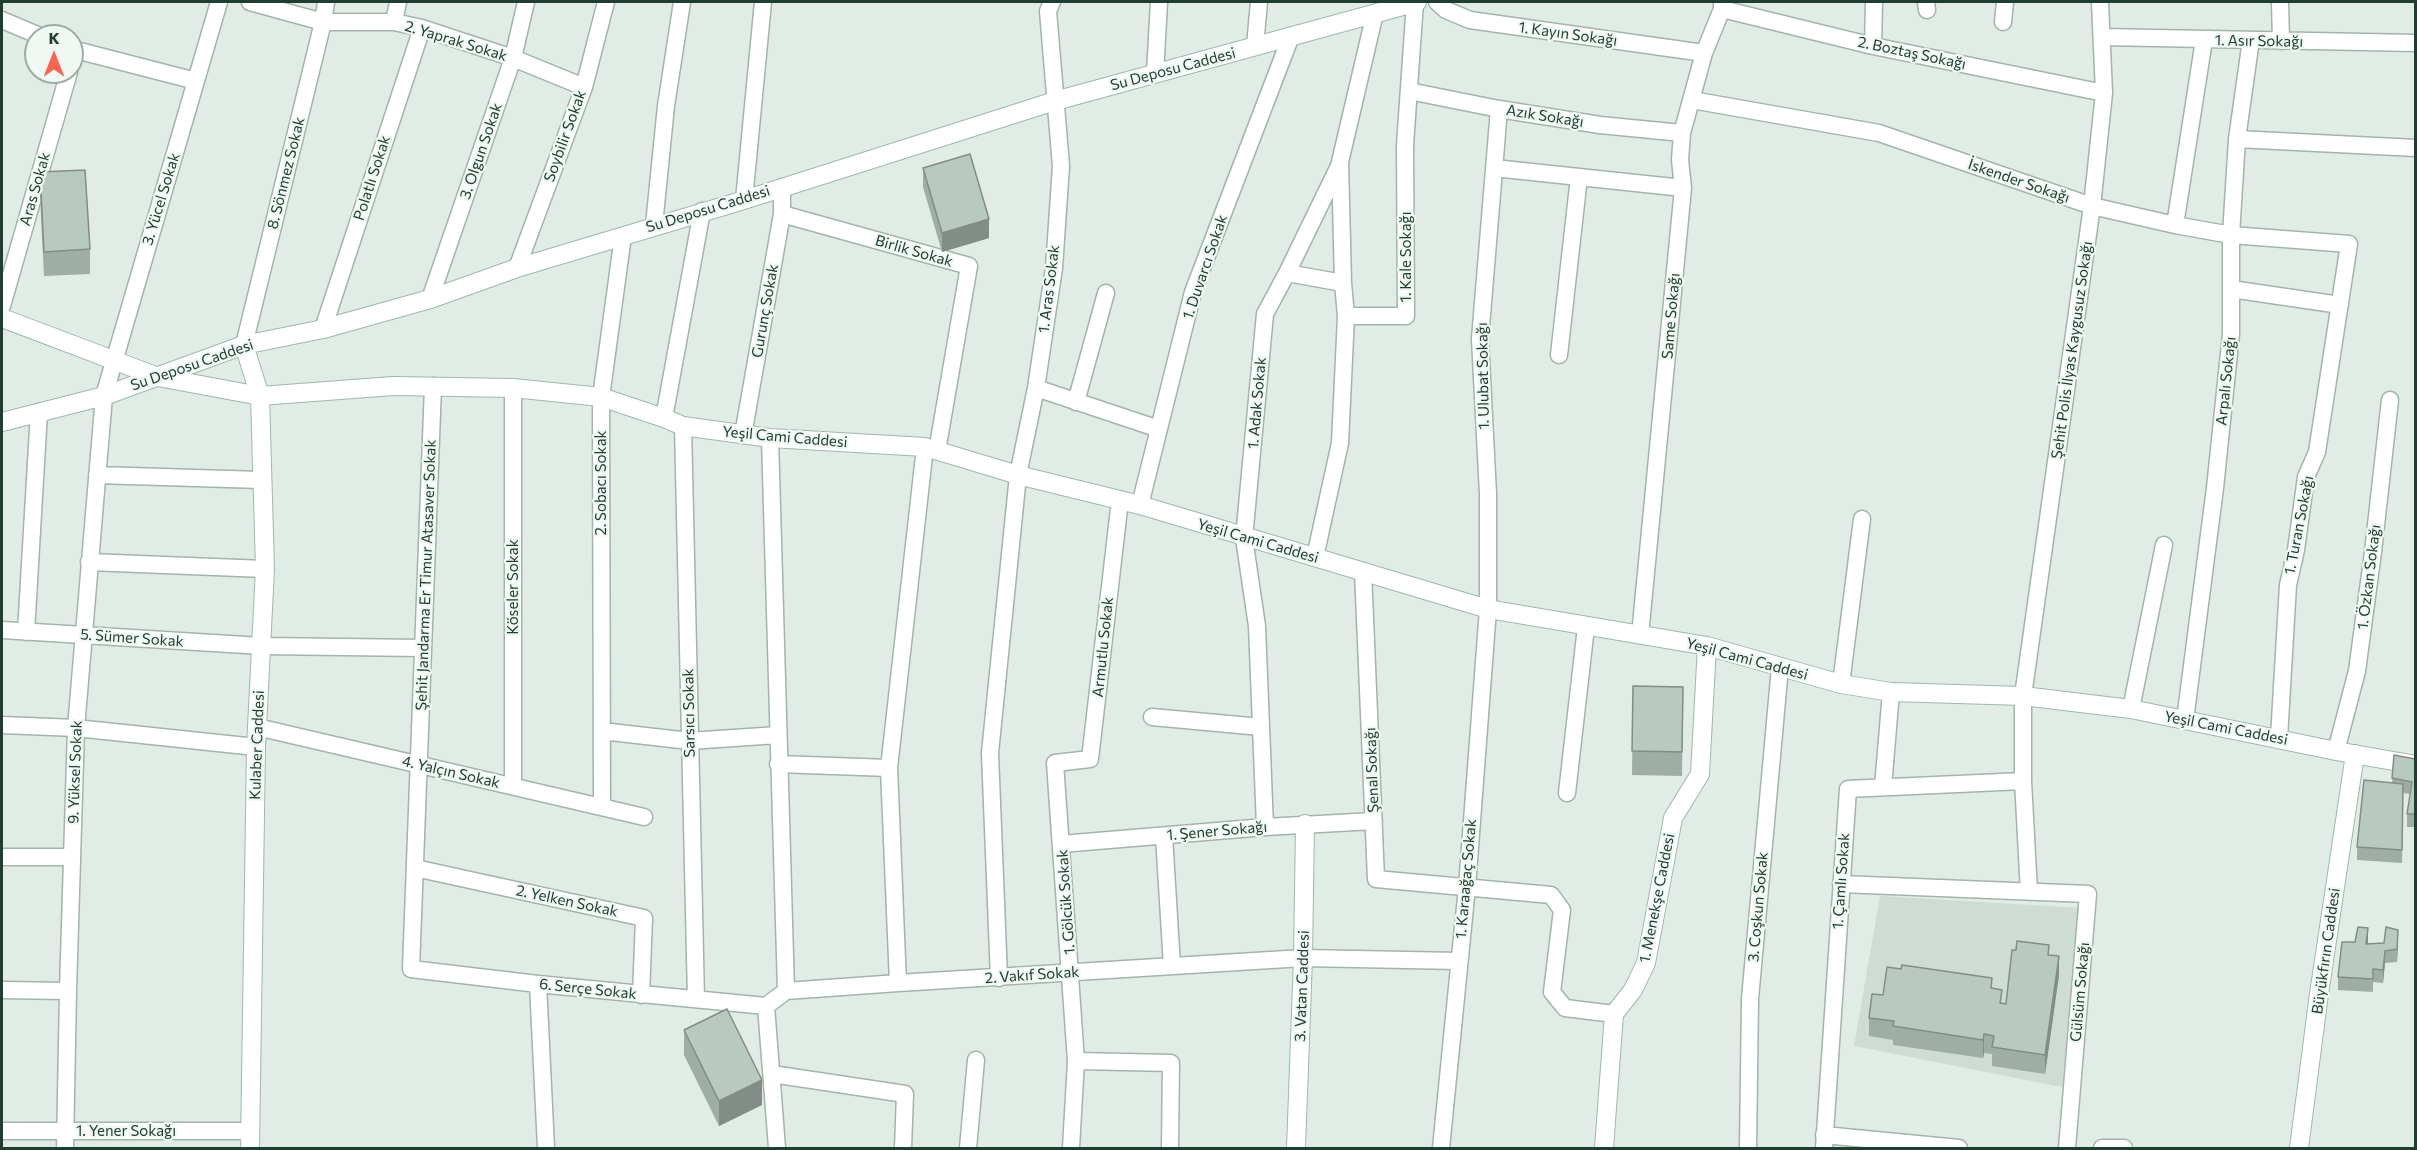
<!DOCTYPE html>
<html>
<head>
<meta charset="utf-8">
<style>
	body { margin:0 }
	#map { position:relative; width:2417px; height:1150px; overflow:hidden; background:#e0ece5; font-family:Commissioner,sans-serif }
	canvas { display:block }
	.frame { position:absolute; inset:0; border:3px solid #203d31; pointer-events:none }
	.north { position:absolute; left:24px; top:24px; width:60px; height:60px; box-sizing:border-box; background:#f0f8f3; border:2px solid #9dada5; border-radius:50%; rotate:0deg; font-size:16px; font-weight:700; line-height:24px; text-align:center; color:#203d31 }
	.north::after { content:''; display:block; margin:auto; width:21px; height:27px; background:#fa6450; clip-path:polygon(50% 0,100% 100%,50% 72%,0 100%) }
</style>
</head>
<body>
<div id="map">
<canvas width="2417" height="1150"></canvas>
<div class="frame"></div>
<div class="north">K</div>
</div>
<script>
const context = document.querySelector('canvas').getContext('2d');
context.lineJoin = 'round';
function paint(path, color) { context.fillStyle = color; context.fill(path, 'evenodd'); }
const toPath = rows => new Path2D(rows.map(r => 'M' + r).join(''));
function trace(path, color, width, dash) { context.strokeStyle = color; context.lineWidth = width; context.lineCap = dash ? 'butt' : 'round'; context.setLineDash(dash || []); context.stroke(path); }
function label(font, color, halo, rows, align = 'center') {
  context.font = font + ' Commissioner,sans-serif'; context.lineWidth = 4.5; context.setLineDash([]); context.textBaseline = 'middle'; context.strokeStyle = halo; context.fillStyle = color; for (const [text, x, y, turn = 0] of rows) {
    context.save(); context.translate(x, y); context.rotate((+turn || 0) * Math.PI / 180); context.textAlign = isNaN(turn) ? turn : align; if (halo) context.strokeText(text, 0, 0); context.fillText(text, 0, 0); context.restore();
  }
}
paint(toPath([
	[1880,896,2082,908,2072,1089,1854,1046]
]), '#cedcd4');
const street = toPath([
	[250,2,323,22,394,22,422,28,513,58,584,87],
	[1437,2,1446,10,1470,20,1704,53],
	[1926,2,1927,10],
	[2280,2,2281,41],
	[1722,9,1873,46,2104,93],
	[2,20,40,36],
	[394,22,398,2],
	[2003,22,2005,2],
	[2103,37,2416,43],
	[1255,46,1259,2],
	[1873,46,1874,2],
	[72,49,196,81],
	[1155,74,1159,2],
	[1409,91,1499,109,1600,125,1682,133],
	[1692,100,1879,133,2092,206,2175,225,2231,235,2349,244,2317,452,2306,477,2296,550,2288,585,2279,738],
	[2237,139,2416,148],
	[1339,166,1287,273,1343,283,1346,316],
	[1494,168,1683,188],
	[744,200,763,2],
	[782,214,969,266,937,451],
	[654,225,666,106,682,2],
	[2175,225,2204,40],
	[517,268,584,87,606,2],
	[1343,283,1340,162,1375,13],
	[2231,289,2340,305],
	[430,299,513,58,526,2],
	[2,306,69,72],
	[323,329,422,28],
	[244,345,323,22,326,2],
	[1559,355,1579,177],
	[433,386,411,969,538,984,766,1006],
	[1036,388,1159,429],
	[1076,402,1106,293],
	[664,418,702,211],
	[683,426,696,999],
	[743,435,782,214,782,187],
	[770,438,786,991],
	[97,475,261,480],
	[1140,505,1193,292,1291,36],
	[1315,557,1340,443,1346,316,1406,316,1405,145,1415,2],
	[89,562,265,569],
	[1363,571,1376,879,1551,895,1562,910,1552,992,1565,1008,1614,1014],
	[2,630,262,646,423,648],
	[26,632,39,412],
	[1640,635,1683,188,1680,160,1682,133,1704,53,1722,9,1722,2],
	[1841,684,1862,519],
	[2131,709,2164,545],
	[1152,717,1261,727],
	[2185,720,2215,488,2231,334,2231,235,2237,139,2251,40],
	[2,725,76,728,256,747],
	[257,727,644,817],
	[602,731,689,741,778,735],
	[2336,751,2357,671,2373,552,2390,400],
	[778,764,889,768],
	[513,786,513,388],
	[1883,787,1891,692],
	[1567,793,1586,627],
	[602,807,601,397,623,236],
	[1265,827,1257,626,1244,538,1265,314,1287,273],
	[1164,836,1172,966],
	[1061,844,1265,827,1374,821],
	[2,857,71,857],
	[415,868,644,918,641,995],
	[1841,884,2088,894,2067,1148],
	[2029,892,2023,781,2023,696,2092,206,2104,93,2100,2],
	[999,978,990,753,1018,475,1036,388,1054,268,1061,166,1048,11,1052,2],
	[898,983,889,768,925,447],
	[538,984,546,1148],
	[2,990,68,991],
	[766,1006,786,991,898,983,1303,958,1459,961],
	[766,1006,777,1148],
	[1076,1061,1171,1063,1170,1148],
	[772,1074,905,1094,903,1148],
	[2,1131,250,1131],
	[1824,1135,1959,1148],
	[65,1148,68,991,76,728,104,396,219,2],
	[968,1148,976,1060],
	[1071,1148,1076,1061,1055,763,1090,759,1120,500],
	[1441,1148,1467,887,1488,609,1488,494,1480,339,1499,109],
	[1748,1148,1750,999,1780,667],
	[1824,1148,1848,789,2023,781],
	[2102,1148,2124,1148]
]);
const secondary = toPath([
	[2,318,158,377,260,396,393,386,513,388,601,397,664,418,683,426,770,438,925,447,1018,475,1140,505,1488,609,1707,646,1841,684,1891,692,2023,696,2131,709,2336,751,2416,765],
	[244,345,260,396,265,569,256,747,250,1148],
	[2,422,104,396,244,345,323,329,430,299,517,268,744,200,1055,101,1417,2],
	[1296,1148,1303,958,1305,824],
	[1604,1148,1614,1014,1633,990,1646,963,1673,818,1700,774,1707,646],
	[2299,1148,2319,994,2355,754]
]);
trace(street, '#a3b4ab', 19);
trace(secondary, '#9eb8ac', 20);
trace(street, '#fff', 16);
trace(secondary, '#fff', 18);
paint(toPath([
	[923,168,989,238,942,252,923,187],
	[40,172,90,249,90,274,44,276,40,197],
	[1633,686,1683,687,1682,776,1632,775],
	[2394,755,2415,759,2415,827,2407,827,2407,814,2410,794,2403,793,2402,863,2357,860,2357,847,2392,783],
	[2368,941,2368,944,2398,943,2397,962,2385,963,2383,983,2373,982,2373,992,2338,990,2338,977],
	[2049,955,2059,975,2045,1074,1992,1066,1992,1054,1984,1053,1983,1058,1893,1045,1893,1040,1869,1036,1869,1018,1883,995,1992,989,2002,1003,2006,1004],
	[684,1030,762,1105,719,1126,684,1055]
]), '#9eaea5');
paint(toPath([
	[989,219,989,238,942,252,942,233],
	[2368,928,2368,941,2366,957,2366,944],
	[2398,930,2398,943,2397,962,2397,949],
	[2385,951,2385,963,2383,983,2383,970],
	[2059,956,2059,975,2045,1074,2045,1055],
	[1984,1034,1984,1053,1983,1058,1983,1040],
	[762,1080,762,1105,719,1126,719,1101]
]), '#818d86');
const building = toPath([
	[970,154,989,219,942,233,923,168,970,154],
	[85,170,90,249,44,252,40,172,85,170],
	[1633,686,1683,687,1682,752,1632,751,1633,686],
	[2394,755,2415,759,2415,814,2407,814,2412,782,2392,778,2394,755],
	[2364,780,2403,784,2402,850,2357,847,2364,780],
	[2358,927,2368,928,2366,944,2384,943,2386,927,2398,930,2397,949,2385,951,2383,970,2373,969,2373,979,2338,977,2342,942,2355,942,2358,927],
	[2017,941,2049,945,2048,955,2059,956,2045,1055,1992,1047,1994,1036,1984,1034,1983,1040,1893,1026,1894,1021,1869,1018,1872,994,1883,995,1887,967,1901,969,1902,965,1992,978,1991,988,2002,990,2000,1003,2006,1004,2012,950,2016,950,2017,941],
	[727,1009,762,1080,719,1101,684,1030,727,1009]
]);
paint(building, '#b8cac0');
trace(building, '#818d86', 1.5);
label('15px', '#203d31', '#f0f8f3', [
	["1. Kayın Sokağı",1568,34,8],
	["2. Yaprak Sokak",456,41,17],
	["1. Asır Sokağı",2259,41,1],
	["2. Boztaş Sokağı",1912,53,12],
	["Su Deposu Caddesi",1173,69,-15],
	["Azık Sokağı",1545,116,9],
	["Soybilir Sokak",565,136,-70],
	["3. Olgun Sokak",481,151,-71],
	["8. Sönmez Sokak",286,173,-76],
	["Polatlı Sokak",372,178,-72],
	["İskender Sokağı",2019,181,19],
	["Aras Sokak",35,189,-74],
	["3. Yücel Sokak",161,199,-73],
	["Su Deposu Caddesi",708,209,-17],
	["Birlik Sokak",914,251,16],
	["1. Kale Sokağı",1406,257,-90],
	["1. Duvarcı Sokak",1205,267,-71],
	["1. Aras Sokak",1049,289,-83],
	["Gurunç Sokak",765,311,-80],
	["Same Sokağı",1671,316,-85],
	["Şehit Polis İlyas Kaygusuz Sokağı",2072,350,-82],
	["Su Deposu Caddesi",192,365,-19],
	["1. Ulubat Sokağı",1483,376,-91],
	["Arpalı Sokağı",2226,381,-84],
	["1. Adak Sokak",1257,403,-85],
	["Yeşil Cami Caddesi",785,437,5],
	["2. Sobacı Sokak",601,483,-90],
	["1. Turan Sokağı",2299,525,-79],
	["Yeşil Cami Caddesi",1258,541,16],
	["Şehit Jandarma Er Timur Atasaver Sokak",426,575,-88],
	["1. Özkan Sokağı",2369,577,-83],
	["Köseler Sokak",513,587,-90],
	["5. Sümer Sokak",132,638,4],
	["Armutlu Sokak",1103,647,-84],
	["Yeşil Cami Caddesi",1747,659,15],
	["Sarsıcı Sokak",689,713,-91],
	["Yeşil Cami Caddesi",2226,728,11],
	["Kulaber Caddesi",257,745,-88],
	["Şenal Sokağı",1372,770,-92],
	["9. Yüksel Sokak",75,772,-88],
	["4. Yalçın Sokak",451,772,13],
	["1. Şener Sokağı",1217,831,-5],
	["1. Karaağaç Sokak",1466,879,-85],
	["1. Çamlı Sokak",1841,881,-86],
	["1. Menekşe Caddesi",1657,898,-79],
	["2. Yelken Sokak",567,901,12],
	["1. Gölcük Sokak",1066,902,-94],
	["3. Coşkun Sokak",1758,907,-85],
	["Büyükfırın Caddesi",2326,951,-82],
	["2. Vakıf Sokak",1032,975,-4],
	["3. Vatan Caddesi",1302,986,-88],
	["6. Serçe Sokak",588,989,6],
	["Gülsüm Sokağı",2080,992,-85],
	["1. Yener Sokağı",126,1131]
]);
</script>
</body>
</html>
